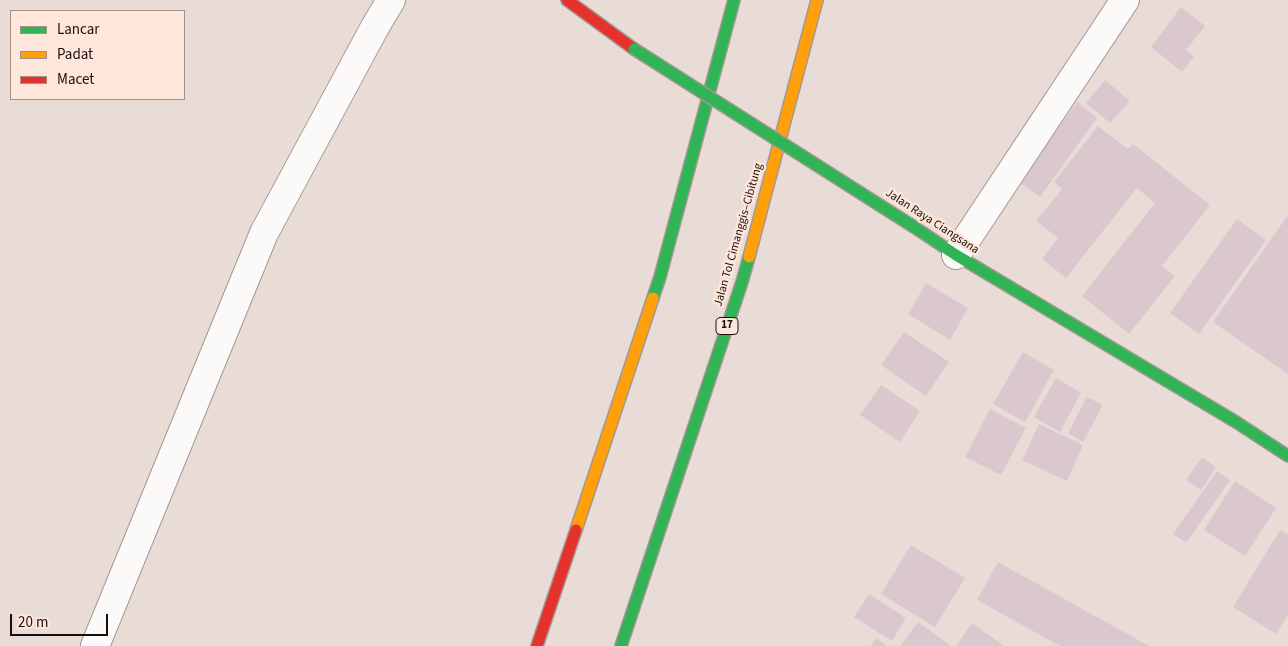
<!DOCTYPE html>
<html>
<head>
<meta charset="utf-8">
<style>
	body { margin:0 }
	#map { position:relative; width:1288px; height:646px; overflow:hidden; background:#e9dcd6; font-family:"Source Sans 3",sans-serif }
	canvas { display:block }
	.legend { position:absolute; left:10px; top:10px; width:175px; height:90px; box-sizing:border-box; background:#ffe6db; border:1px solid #a39088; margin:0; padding:6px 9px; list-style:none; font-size:15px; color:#18100c }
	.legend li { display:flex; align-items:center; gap:10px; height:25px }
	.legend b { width:25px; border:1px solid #a39088 }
	.scale { position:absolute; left:10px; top:614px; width:98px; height:22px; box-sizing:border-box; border:2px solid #18100c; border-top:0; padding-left:6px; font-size:15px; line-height:18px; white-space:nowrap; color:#18100c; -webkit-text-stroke:4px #ffe6db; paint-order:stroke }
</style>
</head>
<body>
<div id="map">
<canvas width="1288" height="646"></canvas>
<ul class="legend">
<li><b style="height:6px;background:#30b455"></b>Lancar</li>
<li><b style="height:6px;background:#ff9f0a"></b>Padat</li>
<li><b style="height:6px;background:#e5322d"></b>Macet</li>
</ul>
<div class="scale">20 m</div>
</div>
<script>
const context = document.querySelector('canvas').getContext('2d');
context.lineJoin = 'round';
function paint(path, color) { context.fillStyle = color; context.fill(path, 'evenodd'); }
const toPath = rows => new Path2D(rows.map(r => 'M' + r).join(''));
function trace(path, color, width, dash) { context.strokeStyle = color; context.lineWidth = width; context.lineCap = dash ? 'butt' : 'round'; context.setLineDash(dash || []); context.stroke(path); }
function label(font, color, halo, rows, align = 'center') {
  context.font = font + ' "Source Sans 3",sans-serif'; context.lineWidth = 5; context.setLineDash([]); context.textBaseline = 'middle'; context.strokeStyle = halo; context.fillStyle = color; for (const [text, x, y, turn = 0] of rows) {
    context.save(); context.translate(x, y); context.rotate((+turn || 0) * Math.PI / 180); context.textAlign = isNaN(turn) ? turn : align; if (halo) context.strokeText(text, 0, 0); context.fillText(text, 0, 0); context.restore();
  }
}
paint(toPath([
	[1181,7,1205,26,1186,50,1194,56,1182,72,1151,47],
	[1105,80,1130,101,1110,123,1086,103],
	[1077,102,1097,118,1040,197,1019,182],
	[1098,126,1128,149,1133,144,1210,205,1162,266,1175,276,1129,334,1082,296,1155,203,1137,188,1066,278,1042,259,1058,238,1036,221,1062,189,1054,182],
	[1288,215,1288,374,1213,322],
	[1237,219,1266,240,1199,334,1170,313],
	[926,283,968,308,950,340,908,314],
	[904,332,949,362,926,396,881,365],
	[1023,352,1054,370,1025,422,993,404],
	[1056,378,1081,393,1060,432,1034,417],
	[881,385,920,411,900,442,860,415],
	[1087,397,1103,405,1083,442,1068,433],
	[990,409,1026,428,1001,475,965,457],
	[1039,424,1083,445,1067,481,1022,460],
	[1202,457,1216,467,1201,490,1186,480],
	[1217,471,1230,480,1186,543,1173,534],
	[1235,481,1276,508,1245,556,1204,530],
	[1280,530,1288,535,1288,615,1276,634,1233,607],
	[911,545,965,578,935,627,881,594],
	[998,562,1149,646,1060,646,977,600],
	[869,594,906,618,892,641,854,617],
	[918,622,951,646,903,646,901,645],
	[972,623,1004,646,956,646],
	[876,638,887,646,871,646]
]), '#dbc8ce');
const street = toPath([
	[956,255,1125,0],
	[95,646,264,233,375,27,391,0]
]);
const fast = toPath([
	[914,227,956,255,1236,422,1288,456],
	[653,298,660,277,734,0],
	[621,646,742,282,749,257]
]);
const slow = toPath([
	[749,257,817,0],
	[576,530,653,298]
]);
const jam = toPath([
	[567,0,634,49],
	[537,646,576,530]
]);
trace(street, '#a29893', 30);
trace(fast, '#a29893', 14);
trace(slow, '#a29893', 14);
trace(jam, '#a29893', 14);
trace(street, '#fcfaf9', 28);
trace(fast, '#30b455', 11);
trace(slow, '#ff9f0a', 11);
trace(jam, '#e5322d', 11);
const fastBridge = toPath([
	[634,49,914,227]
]);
trace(fastBridge, '#a29893', 14, []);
trace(fastBridge, '#30b455', 11);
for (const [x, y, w] of [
	[727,326,22]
]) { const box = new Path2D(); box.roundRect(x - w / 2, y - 8.5, w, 17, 4); context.fillStyle = '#ffe6db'; context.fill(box); trace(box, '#18100c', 1); }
label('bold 11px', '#18100c', null, [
	["17",727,326]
]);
label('12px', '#18100c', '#ffe6db', [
	["Jalan Raya Ciangsana",932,222,33],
	["Jalan Tol Cimanggis–Cibitung",739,235,-74]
]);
</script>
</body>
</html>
